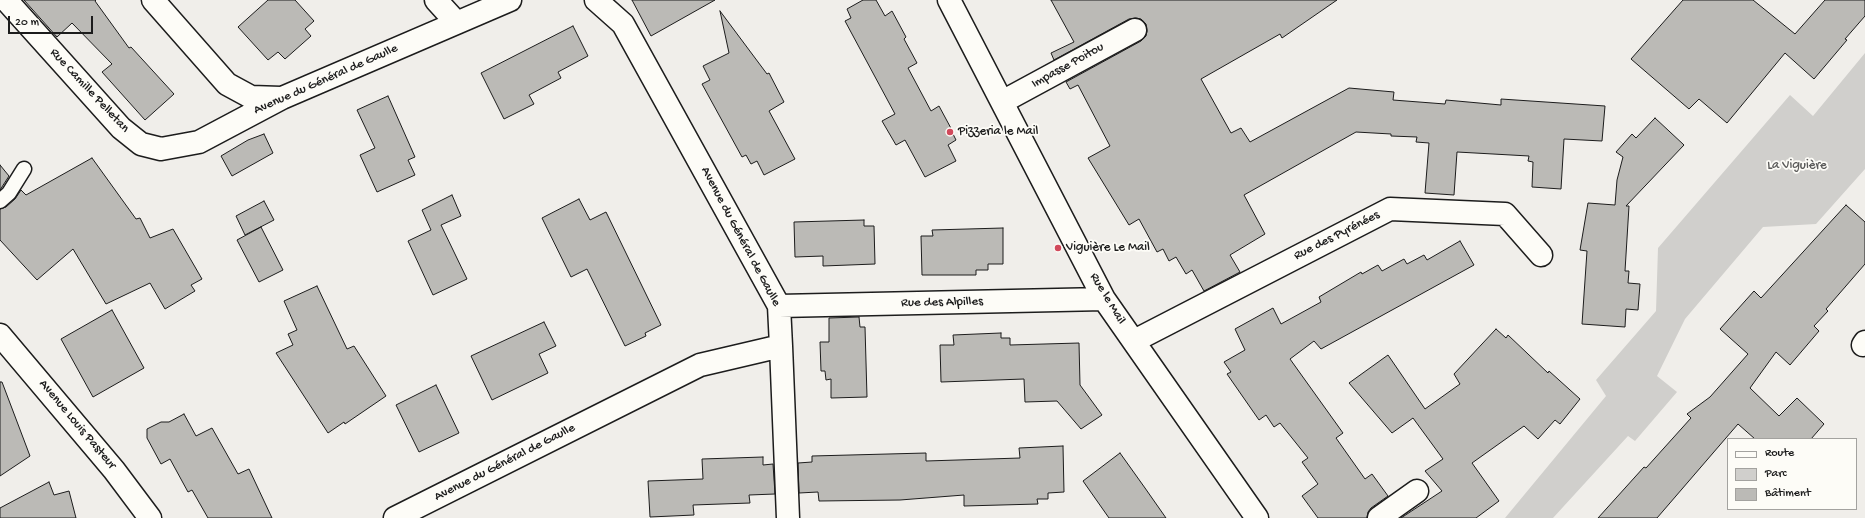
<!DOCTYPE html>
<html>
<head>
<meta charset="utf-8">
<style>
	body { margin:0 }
	#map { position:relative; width:1865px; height:518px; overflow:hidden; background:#f0eeea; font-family:"Gochi Hand",sans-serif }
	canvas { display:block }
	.legend { position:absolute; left:1727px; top:438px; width:130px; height:72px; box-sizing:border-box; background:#fdfcf7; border:1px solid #a3a29f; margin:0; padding:5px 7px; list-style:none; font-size:12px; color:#1c1c1c }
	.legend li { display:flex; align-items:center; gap:8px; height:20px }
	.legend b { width:20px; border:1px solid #a3a29f }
	.scale { position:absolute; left:8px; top:16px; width:85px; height:18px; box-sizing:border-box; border:2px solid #1c1c1c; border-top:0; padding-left:5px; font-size:12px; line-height:14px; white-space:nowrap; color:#1c1c1c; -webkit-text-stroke:3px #fdfcf7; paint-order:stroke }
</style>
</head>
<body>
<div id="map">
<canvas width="1865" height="518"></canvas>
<ul class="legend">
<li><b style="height:5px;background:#fdfcf7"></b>Route</li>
<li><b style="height:11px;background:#d0cfcc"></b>Parc</li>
<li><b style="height:11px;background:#bbbab6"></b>Bâtiment</li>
</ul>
<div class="scale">20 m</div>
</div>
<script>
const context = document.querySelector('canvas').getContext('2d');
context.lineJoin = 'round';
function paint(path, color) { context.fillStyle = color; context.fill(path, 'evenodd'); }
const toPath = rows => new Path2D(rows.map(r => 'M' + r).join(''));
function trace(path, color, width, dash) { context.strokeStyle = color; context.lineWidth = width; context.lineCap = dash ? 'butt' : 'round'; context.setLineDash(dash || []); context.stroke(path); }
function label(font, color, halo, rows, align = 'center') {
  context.font = font + ' "Gochi Hand",sans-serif'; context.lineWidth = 3.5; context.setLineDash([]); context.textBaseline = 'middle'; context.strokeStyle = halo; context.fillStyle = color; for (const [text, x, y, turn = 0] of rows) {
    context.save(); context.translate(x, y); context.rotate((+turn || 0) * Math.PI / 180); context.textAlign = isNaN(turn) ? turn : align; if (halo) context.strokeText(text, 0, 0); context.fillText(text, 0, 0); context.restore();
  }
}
paint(toPath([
	[1865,53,1865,169,1816,224,1763,227,1685,319,1657,376,1677,392,1635,441,1628,436,1553,518,1505,518,1606,396,1596,380,1656,311,1658,248,1790,95,1813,116]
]), '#d0cfcc');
const building = toPath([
	[24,0,96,0,95,1,129,48,131,47,174,94,145,120,102,72,112,64,72,23,57,37,24,0],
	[268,0,295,0,314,21,305,29,311,36,285,59,278,52,268,60,238,27,268,0],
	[632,0,715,0,651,36,632,0],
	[863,0,876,0,885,16,892,11,906,37,904,39,917,63,908,68,931,111,939,106,953,132,952,132,956,140,948,145,956,161,925,177,905,140,896,145,882,121,895,114,845,21,851,18,847,9,863,0],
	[1051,0,1337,0,1282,38,1280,34,1201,79,1231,133,1241,128,1250,142,1349,88,1394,92,1393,100,1445,104,1446,100,1501,105,1501,99,1605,106,1602,141,1564,139,1561,189,1532,187,1533,162,1528,161,1529,156,1457,152,1454,195,1425,193,1429,143,1416,142,1417,137,1391,136,1391,134,1356,132,1244,195,1265,234,1230,255,1240,272,1204,291,1192,270,1186,274,1176,257,1169,261,1163,249,1157,252,1139,219,1129,225,1088,158,1110,146,1078,85,1070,89,1066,82,1141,41,1146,36,1147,31,1146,24,1141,19,1136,18,1129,19,1054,60,1051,53,1074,42,1051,0],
	[1683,0,1753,0,1795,34,1825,0,1865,0,1865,16,1845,39,1847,40,1814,79,1785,53,1727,123,1699,99,1689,109,1631,59,1683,0],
	[720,11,767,74,769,73,784,102,769,111,795,159,764,175,757,161,751,164,746,155,742,157,702,84,710,80,703,66,729,53,720,11],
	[573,26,588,56,558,72,561,78,529,95,534,104,504,119,481,73,573,26],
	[388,96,415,157,408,160,415,175,377,192,360,155,375,148,357,110,388,96],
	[1655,118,1684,145,1626,206,1629,206,1625,271,1629,271,1628,283,1640,284,1638,310,1626,309,1625,327,1582,324,1587,251,1580,250,1588,203,1615,205,1617,180,1623,157,1616,152,1632,134,1636,138,1655,118],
	[264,134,273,153,232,176,221,156,248,140,264,134],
	[92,158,136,219,140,218,150,238,173,229,202,279,191,285,195,291,165,309,150,283,106,304,73,249,37,280,0,240,0,209,6,207,15,199,21,190,26,195,92,158],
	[0,165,9,176,0,190,0,165],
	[452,195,461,216,441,225,467,279,433,295,408,241,431,230,422,210,452,195],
	[579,199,590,220,606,212,661,325,645,333,646,336,625,346,587,269,571,277,542,218,579,199],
	[264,201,274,220,245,235,236,216,264,201],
	[1846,205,1865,222,1865,264,1826,309,1828,311,1814,326,1819,331,1790,365,1776,352,1750,388,1779,416,1797,398,1824,424,1811,439,1755,439,1738,424,1657,518,1598,518,1644,467,1646,468,1691,418,1687,414,1710,397,1748,354,1720,329,1754,291,1761,298,1846,205],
	[864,220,864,226,874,226,875,264,823,266,823,256,795,257,794,222,864,220],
	[261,227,283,270,259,282,237,240,261,227],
	[1003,228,1003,264,988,264,988,270,976,270,976,275,922,275,921,236,933,236,932,230,1003,228],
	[1460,241,1474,265,1321,349,1314,341,1290,359,1343,433,1336,438,1365,479,1372,474,1388,496,1371,508,1368,512,1367,518,1318,518,1302,496,1318,484,1302,462,1308,458,1280,423,1274,427,1266,415,1259,420,1227,374,1231,372,1224,362,1245,350,1235,329,1273,308,1281,324,1321,302,1319,297,1361,272,1362,274,1378,265,1382,271,1404,259,1407,264,1424,255,1427,260,1460,241],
	[317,286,347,349,354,346,386,396,345,424,344,422,328,433,276,353,293,345,288,334,297,330,284,301,317,286],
	[112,310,144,368,93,397,61,339,112,310],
	[859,317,860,327,865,327,867,397,831,398,831,379,826,380,825,371,821,371,820,342,829,342,829,318,859,317],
	[544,322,556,346,539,354,548,373,492,400,471,356,544,322],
	[1496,329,1506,338,1508,335,1548,373,1549,371,1580,399,1560,424,1555,420,1538,439,1524,426,1472,463,1499,501,1476,518,1401,518,1442,491,1425,471,1443,459,1413,418,1392,433,1349,383,1388,355,1425,409,1460,384,1454,374,1496,329],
	[1001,333,1001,338,1010,338,1010,345,1079,343,1080,385,1102,415,1081,429,1057,401,1025,402,1024,379,941,382,940,345,954,345,953,335,1001,333],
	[0,382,2,382,30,456,0,476,0,382],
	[436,385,459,433,419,452,396,405,436,385],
	[184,414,196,436,212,428,238,474,249,469,272,518,208,518,192,490,188,492,170,459,161,464,147,438,147,429,161,422,169,422,184,414],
	[1063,446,1064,492,1048,493,1048,499,1037,499,1038,504,964,506,964,495,900,500,819,501,818,492,799,493,798,463,812,462,812,456,926,453,926,461,1020,458,1019,448,1063,446],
	[1120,453,1145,488,1166,518,1109,518,1083,481,1120,453],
	[763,457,763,465,773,464,775,494,749,495,750,503,693,505,694,515,650,517,648,481,703,479,702,459,763,457],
	[49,482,54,495,69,491,76,518,0,518,0,508,49,482]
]);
paint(building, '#bbbab6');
trace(building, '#1c1c1c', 1);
const service = toPath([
	[0,201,9,193,24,169]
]);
const minor = toPath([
	[6,0,121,128,141,144,161,149,199,142,282,98,510,0],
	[153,0,227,84,251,97,281,98],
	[436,0,456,22],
	[949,0,1104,299,1257,518],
	[1002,102,1135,30],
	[779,306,1104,299],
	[1134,341,1390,209,1505,214,1541,255],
	[1863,345,1865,342],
	[781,346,788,518],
	[395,518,700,365,781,346,779,306,623,24,596,0],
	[1379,518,1417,491]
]);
const tertiary = toPath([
	[0,335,114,470,150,518]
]);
trace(service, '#1c1c1c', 17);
trace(minor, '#1c1c1c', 25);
trace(tertiary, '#1c1c1c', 25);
trace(service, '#fdfcf7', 14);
trace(minor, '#fdfcf7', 22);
trace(tertiary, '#fdfcf7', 22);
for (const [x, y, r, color] of [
	[950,132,4,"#d1495b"],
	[1058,248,4,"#d1495b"]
]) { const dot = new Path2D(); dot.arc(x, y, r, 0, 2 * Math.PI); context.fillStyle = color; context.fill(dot); trace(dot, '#fdfcf7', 1.5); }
label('13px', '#1c1c1c', '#fdfcf7', [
	["Impasse Poitou",1068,66,-29],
	["Avenue du Général de Gaulle",326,80,-24],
	["Rue Camille Pelletan",89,91,47],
	["Rue des Pyrénées",1337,236,-27],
	["Avenue du Général de Gaulle",740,237,62],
	["Rue le Mail",1107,299,59],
	["Rue des Alpilles",942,303,-1],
	["Avenue Louis Pasteur",77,425,50],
	["Avenue du Général de Gaulle",505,463,-27]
]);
label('13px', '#1c1c1c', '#fdfcf7', [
	["Pizzeria le Mail",958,132],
	["Viguière Le Mail",1066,248]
], 'left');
label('13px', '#5b5b5a', '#fdfcf7', [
	["La Viguière",1797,166]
]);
</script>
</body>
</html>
